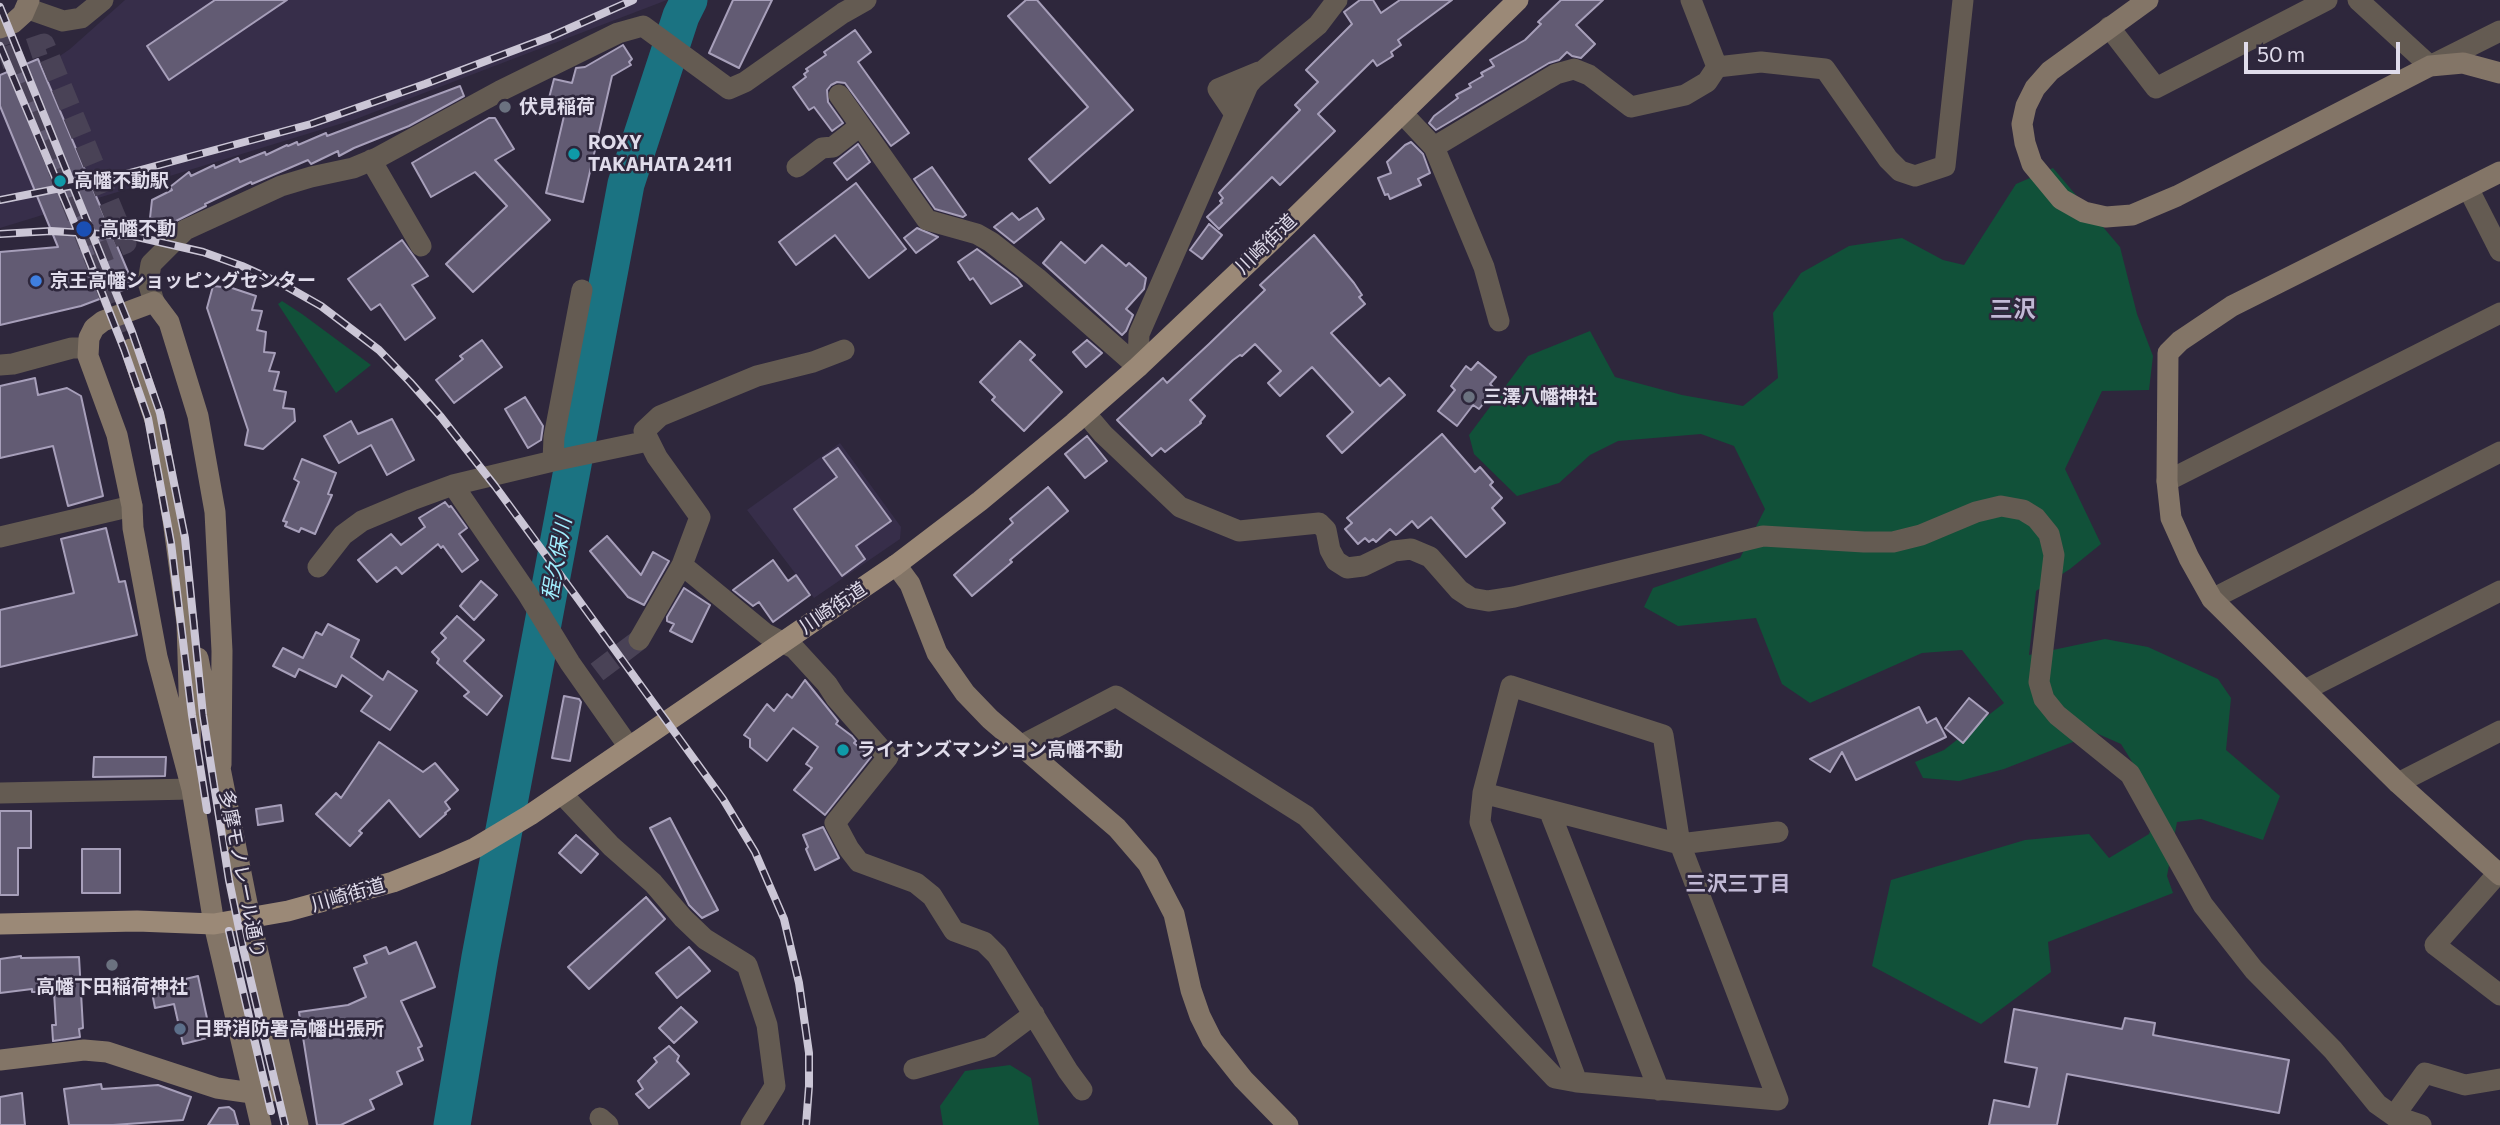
<!DOCTYPE html>
<html>
<head>
<meta charset="utf-8">
<style>
	body { margin:0 }
	#map { position:relative; width:2500px; height:1125px; overflow:hidden; background:#2e273c; font-family:Commissioner,sans-serif }
	canvas { display:block }
	.scale { position:absolute; left:2244px; top:42px; width:156px; height:32px; box-sizing:border-box; border:4px solid #e0dceb; border-top:0; padding-left:9px; font-size:21px; line-height:24px; white-space:nowrap; color:#e0dceb; -webkit-text-stroke:5px #2e273c; paint-order:stroke }
</style>
</head>
<body>
<div id="map">
<canvas width="2500" height="1125"></canvas>
<div class="scale">50 m</div>
</div>
<script>
const context = document.querySelector('canvas').getContext('2d');
context.lineJoin = 'round';
function paint(path, color) { context.fillStyle = color; context.fill(path, 'evenodd'); }
const toPath = rows => new Path2D(rows.map(r => 'M' + r).join(''));
function trace(path, color, width, dash) { context.strokeStyle = color; context.lineWidth = width; context.lineCap = dash ? 'butt' : 'round'; context.setLineDash(dash || []); context.stroke(path); }
function label(font, color, halo, rows, align = 'center') {
  context.font = font + ' Commissioner,"Noto Sans JP",sans-serif'; context.lineWidth = 5; context.setLineDash([]); context.textBaseline = 'middle'; context.strokeStyle = halo; context.fillStyle = color; for (const [text, x, y, turn = 0] of rows) {
    context.save(); context.translate(x, y); context.rotate((+turn || 0) * Math.PI / 180); context.textAlign = isNaN(turn) ? turn : align; if (halo) context.strokeText(text, 0, 0); context.fillText(text, 0, 0); context.restore();
  }
}
paint(toPath([
	[125,0,667,0,356,119,0,228,0,97,70,49],
	[840,443,901,527,900,539,814,598,747,510]
]), '#372e4a');
paint(toPath([
	[2053,168,2120,247,2137,314,2153,356,2149,390,2102,391,2065,469,2101,544,2070,569,2036,591,2029,655,2105,639,2148,647,2218,679,2231,698,2226,750,2280,796,2263,840,2201,819,2177,822,2167,876,2173,893,2048,942,2051,972,1981,1024,1872,966,1891,880,2025,840,2089,834,2109,858,2149,834,2159,805,2121,744,2096,733,2004,769,1959,781,1923,778,1915,762,1944,750,2004,703,1962,650,1922,653,1810,703,1782,684,1756,618,1678,626,1644,607,1653,588,1740,558,1765,509,1734,446,1701,434,1618,441,1590,455,1559,483,1517,496,1474,454,1469,435,1528,356,1590,331,1615,377,1682,395,1743,406,1778,378,1773,313,1801,273,1849,246,1902,238,1943,260,1964,265,2016,184],
	[282,301,302,314,371,365,336,393,278,304],
	[1010,1065,1031,1078,1039,1125,943,1125,940,1106,965,1071]
]), '#115139');
trace(toPath([
	[452,1125,480,957,626,184,681,16,689,0]
]), '#1b7382', 37);
const building = toPath([
	[215,0,287,0,169,80,147,46,215,0],
	[733,0,772,0,739,68,709,53,733,0],
	[1026,0,1037,0,1133,110,1050,183,1029,159,1088,107,1008,16,1026,0],
	[1360,0,1373,0,1381,13,1400,0,1452,0,1398,40,1401,45,1391,52,1393,56,1377,66,1373,60,1318,114,1335,131,1280,185,1272,177,1219,229,1207,217,1222,203,1220,201,1223,198,1219,193,1300,110,1295,105,1318,82,1306,70,1352,24,1344,12,1360,0],
	[1561,0,1603,0,1576,25,1595,44,1581,58,1572,56,1567,52,1559,60,1549,63,1436,130,1429,123,1434,116,1458,98,1456,95,1471,87,1469,84,1483,76,1481,73,1494,66,1490,60,1525,40,1541,24,1538,22,1561,0],
	[855,30,871,52,858,62,909,133,891,146,845,83,837,82,831,85,827,90,828,102,843,123,832,131,814,107,809,110,793,87,806,77,804,74,808,71,806,69,826,55,824,52,855,30],
	[623,45,632,59,629,62,631,65,612,76,583,202,546,193,564,116,555,113,558,100,549,98,554,79,572,83,576,68,585,67,623,45],
	[38,59,134,286,81,306,0,325,0,252,58,247,0,106,0,75,38,59],
	[460,86,464,96,409,126,354,148,339,156,338,151,311,164,308,160,252,184,251,182,205,204,206,206,174,222,150,218,152,200,172,190,170,187,189,172,191,176,214,165,215,168,238,158,240,162,265,152,266,155,287,145,288,146,297,142,298,145,326,133,327,136,460,86],
	[489,118,495,118,514,149,495,160,550,220,473,292,446,264,507,206,475,172,431,197,412,163,489,118],
	[1411,142,1423,154,1430,173,1418,179,1421,185,1390,199,1388,194,1385,195,1378,178,1391,173,1387,162,1405,145,1411,142],
	[858,144,870,162,847,180,834,163,858,144],
	[932,167,966,215,963,217,935,209,914,179,932,167],
	[856,183,906,249,869,278,835,235,796,265,779,242,856,183],
	[1037,208,1044,219,1014,243,994,227,1012,213,1019,220,1037,208],
	[1209,224,1222,235,1202,259,1190,250,1209,224],
	[917,228,938,237,916,253,904,238,917,228],
	[1314,235,1354,283,1362,295,1359,297,1365,304,1331,333,1380,386,1389,378,1405,395,1342,453,1327,436,1353,412,1312,367,1280,396,1268,383,1281,371,1255,344,1242,356,1240,355,1233,360,1190,400,1205,416,1200,422,1201,423,1165,452,1161,448,1152,456,1117,420,1163,378,1167,383,1209,344,1265,290,1260,285,1314,235],
	[402,240,428,276,412,285,435,318,405,340,380,304,371,310,348,279,402,240],
	[1061,242,1085,263,1102,245,1126,266,1129,263,1146,278,1144,289,1126,309,1133,315,1126,331,1122,335,1043,263,1061,242],
	[977,249,1017,279,1022,286,991,304,973,278,970,280,958,262,977,249],
	[213,286,232,288,256,296,252,310,262,311,257,330,266,332,264,352,275,353,269,371,279,372,274,390,286,392,283,408,294,409,295,421,263,449,245,445,248,430,207,308,213,286],
	[482,340,502,367,454,403,436,380,463,359,460,356,482,340],
	[1087,340,1102,353,1086,367,1073,352,1087,340],
	[1020,341,1035,355,1030,360,1062,392,1024,431,992,400,995,397,980,382,1020,341],
	[1478,362,1496,377,1490,384,1495,389,1479,409,1473,405,1457,426,1438,411,1455,390,1451,386,1466,366,1471,370,1478,362],
	[35,378,38,395,67,388,81,396,103,496,68,506,53,446,0,458,0,386,35,378],
	[525,397,543,426,541,440,528,448,505,409,525,397],
	[392,419,414,460,387,475,371,445,339,463,324,436,351,421,358,434,392,419],
	[1442,434,1475,472,1480,467,1493,482,1490,485,1502,498,1492,508,1505,523,1466,557,1431,517,1418,528,1412,521,1396,535,1390,529,1376,542,1373,539,1369,542,1365,538,1358,544,1345,529,1352,523,1347,518,1442,434],
	[1087,436,1107,461,1085,478,1065,454,1087,436],
	[838,448,891,521,856,546,865,559,842,576,794,509,837,477,823,458,838,448],
	[302,459,336,473,328,494,332,495,315,534,301,528,299,532,285,526,287,522,283,521,299,482,294,479,302,459],
	[1048,487,1068,511,1010,560,1012,562,972,596,954,575,1013,523,1010,519,1048,487],
	[445,502,449,507,451,506,467,528,459,534,478,560,462,572,443,546,441,548,438,544,402,574,396,567,377,582,358,560,391,534,401,545,425,527,419,518,445,502],
	[106,528,119,582,125,581,137,635,0,667,0,610,74,593,61,539,106,528],
	[607,536,641,575,653,552,669,561,644,605,628,597,590,551,607,536],
	[773,560,788,581,796,575,810,595,773,622,759,602,753,606,733,590,773,560],
	[481,581,497,595,474,620,460,606,481,581],
	[684,588,710,605,692,642,670,631,674,624,667,621,667,617,684,588],
	[457,616,484,640,464,661,502,696,487,715,464,696,469,692,437,663,439,659,432,652,446,638,441,633,457,616],
	[328,624,359,640,351,657,383,680,388,671,417,691,390,730,361,711,372,696,342,675,336,687,299,669,295,677,273,666,283,648,303,658,316,632,322,635,328,624],
	[805,680,838,721,836,724,852,736,856,741,854,743,871,757,825,815,794,790,812,768,806,764,818,747,793,728,767,761,750,747,750,739,744,735,767,704,774,711,787,694,792,698,805,680],
	[564,696,579,699,581,702,570,761,552,758,564,696],
	[1969,698,1988,713,1963,743,1945,728,1969,698],
	[1919,707,1927,723,1936,718,1946,737,1856,780,1842,752,1830,772,1810,759,1919,707],
	[379,742,423,772,435,763,458,790,445,802,450,809,445,813,446,814,420,837,389,800,359,831,362,833,350,846,316,814,336,793,341,798,379,742],
	[94,757,166,757,165,776,93,777,94,757],
	[281,805,283,821,258,825,256,809,281,805],
	[0,811,31,811,31,848,18,848,18,895,0,895,0,811],
	[670,818,718,910,702,918,689,905,650,828,670,818],
	[823,827,839,858,815,870,806,849,808,847,803,835,823,827],
	[576,835,598,854,581,873,559,853,576,835],
	[82,849,120,849,120,893,82,893,82,849],
	[646,897,665,919,589,989,568,967,646,897],
	[416,942,435,987,401,1001,422,1046,418,1048,423,1060,397,1072,402,1084,370,1100,374,1109,341,1125,317,1125,299,1012,348,1005,366,997,354,968,367,963,364,956,386,947,389,954,416,942],
	[689,947,710,971,677,998,656,973,689,947],
	[21,956,21,958,79,957,83,1028,79,1029,80,1037,53,1041,52,1025,56,1025,54,992,32,992,32,989,0,993,0,959,21,956],
	[198,976,211,1037,183,1044,174,1004,155,1008,151,987,198,976],
	[681,1007,697,1022,674,1043,659,1028,681,1007],
	[2014,1009,2122,1029,2125,1018,2155,1023,2153,1035,2289,1060,2279,1113,2067,1074,2057,1125,1989,1125,1994,1100,2029,1107,2037,1068,2005,1062,2014,1009],
	[669,1046,679,1056,677,1061,689,1074,649,1108,636,1094,643,1089,638,1081,657,1062,654,1058,669,1046],
	[101,1084,102,1089,158,1085,191,1097,183,1120,113,1125,69,1125,64,1089,101,1084],
	[22,1093,25,1125,0,1125,0,1097,22,1093],
	[229,1107,234,1111,238,1125,208,1125,219,1108,229,1107]
]);
paint(building, '#625b73');
trace(building, '#a79fba', 2);
trace(toPath([
	[0,59,44,44,126,243,95,255],
	[597,672,639,640]
]), '#494256', 21, [21, 10]);
trace(toPath([
	[0,25,131,349]
]), '#494256', 21, [21, 10]);
trace(toPath([
	[1691,0,1717,67,1761,62,1825,69,1888,159,1900,171,1915,176,1945,166,1963,0],
	[2358,0,2430,66,2500,31],
	[26,8,63,21,81,18,103,0],
	[2109,27,2156,88,2327,0],
	[839,95,927,220,977,234,991,242,1037,278,1138,367],
	[1402,113,1434,147,1556,74,1574,69,1589,75,1631,107,1685,95,1707,82,1717,67],
	[1235,114,1218,89,1259,72],
	[1434,147,1484,267,1499,321],
	[371,160,421,246],
	[797,167,822,148,833,147,860,126],
	[2468,188,2500,251],
	[154,302,148,282,151,264,185,230,281,186,311,177,353,168,377,158,500,91,618,33,643,26,729,89,745,82,843,13,866,0],
	[0,365,13,364,72,348,88,348],
	[1138,367,1139,334,1248,85,1253,79,1318,25,1337,0],
	[1086,414,1103,434,1180,507,1239,531,1319,523,1326,530,1330,550,1336,561,1347,568,1363,566,1394,551,1411,549,1430,557,1459,590,1471,598,1488,601,1514,597,1763,536,1864,542,1893,542,1921,535,1976,512,2001,506,2023,510,2036,518,2049,534,2054,555,2039,682,2044,699,2057,715,2130,774,2203,905,2254,970,2333,1050,2377,1104,2394,1116,2421,1125],
	[553,461,554,437,582,290],
	[2167,481,2500,313],
	[453,485,527,593,570,663,629,747],
	[0,537,132,506],
	[682,565,766,634,794,648,827,684,836,698,888,757,835,823,849,849,859,862,916,883,932,896,954,931,984,942,997,955,1068,1071,1082,1090],
	[318,567,343,535,362,521,412,500,453,485,553,461,648,441],
	[2212,599,2500,452],
	[639,640,682,565,700,517,657,457,644,431,660,416,757,376,813,362,844,350],
	[1511,686,1663,735,1680,844,1778,1100,1577,1082,1480,822,1483,793,1511,686],
	[2305,690,2500,591],
	[1020,746,1116,696,1306,816,1555,1078,1577,1082],
	[2398,783,2500,731],
	[0,793,192,789],
	[1483,793,1680,844,1778,832],
	[562,794,611,846,653,883,683,918,705,939,747,965,767,1025,775,1086,751,1125],
	[1549,810,1659,1090],
	[2500,871,2435,945,2500,995],
	[914,1069,990,1047,1034,1014],
	[2394,1116,2425,1073,2465,1085,2500,1079],
	[600,1118,608,1125]
]), '#645b52', 21);
trace(toPath([
	[2148,0,2050,71,2035,88,2026,106,2022,124,2025,143,2032,164,2061,199,2084,212,2106,217,2132,215,2177,196,2430,66,2463,63,2500,73],
	[0,28,13,23,23,14,29,0],
	[2500,172,2232,306,2180,341,2168,353,2167,481,2171,518,2189,558,2212,599,2398,783,2500,875],
	[131,349,156,423,173,520,187,623,192,789,214,924,261,1125],
	[896,565,910,584,937,653,965,693,990,719,1117,828,1148,864,1174,914,1191,990,1200,1016,1212,1040,1243,1079,1288,1125],
	[198,658,250,918,298,1125],
	[192,789,157,657,133,528,132,506,117,435,88,356,89,338,94,328,103,321,154,302,169,322,198,416,215,512,222,651,221,765],
	[0,1060,84,1050,107,1052,217,1088,252,1093,290,1089]
]), '#837567', 21);
trace(toPath([
	[0,924,137,921,214,924,288,911,393,882,441,863,475,848,530,815,896,565,980,501,1074,423,1138,367,1268,244,1518,0]
]), '#9b8977', 21);
const rail = toPath([
	[0,7,132,332,160,413,185,538,203,715,229,880,243,948,285,1125],
	[0,46,74,222,124,349,148,418,171,543,192,715,207,810],
	[0,200,111,178,311,124,425,84,552,36,633,0],
	[0,234,51,231,133,236,203,252,242,266,284,285,321,306,379,350,410,382,441,417,495,486,578,599,723,799,755,852,784,919,799,983,809,1053,809,1086,806,1125],
	[229,931,271,1111]
]);
trace(rail, '#cbc6d6', 8);
trace(rail, '#2e273c', 5, [16]);
for (const [x, y, r, color] of [
	[505,107,7,"#6b7280"],
	[574,154,7,"#0f9aa8"],
	[60,181,7,"#0f9aa8"],
	[84,229,9,"#1a4fb4"],
	[36,281,7,"#3f7fe0"],
	[1469,397,7,"#6b7280"],
	[843,750,7,"#0f9aa8"],
	[112,965,7,"#6b7280"],
	[180,1029,7,"#5c6f8a"]
]) { const dot = new Path2D(); dot.arc(x, y, r, 0, 2 * Math.PI); context.fillStyle = color; context.fill(dot); trace(dot, '#2e273c', 2.5); }
label('bold 19px', '#e0dceb', '#2e273c', [
	["伏見稲荷",519,107],
	["ROXY",588,143],
	["TAKAHATA 2411",588,165],
	["高幡不動駅",74,181],
	["高幡不動",100,229],
	["京王高幡ショッピングセンター",50,281],
	["三澤八幡神社",1483,397],
	["ライオンズマンション高幡不動",857,750],
	["高幡下田稲荷神社",112,987,"center"],
	["日野消防署高幡出張所",194,1029]
], 'left');
label('19px', '#e0dceb', '#2e273c', [
	["川崎街道",1266,244,-44],
	["川崎街道",833,608,-34],
	["多摩モノレール通り",242,874,79],
	["川崎街道",348,895,-16]
]);
label('italic 21px', '#a1efff', '#2e273c', [
	["程久保川",557,559,-80]
]);
label('bold 21px', '#c1b9d5', '#2e273c', [
	["三沢三丁目",1738,884]
]);
label('bold 23px', '#c1b9d5', '#2e273c', [
	["三沢",2013,309]
]);
</script>
</body>
</html>
